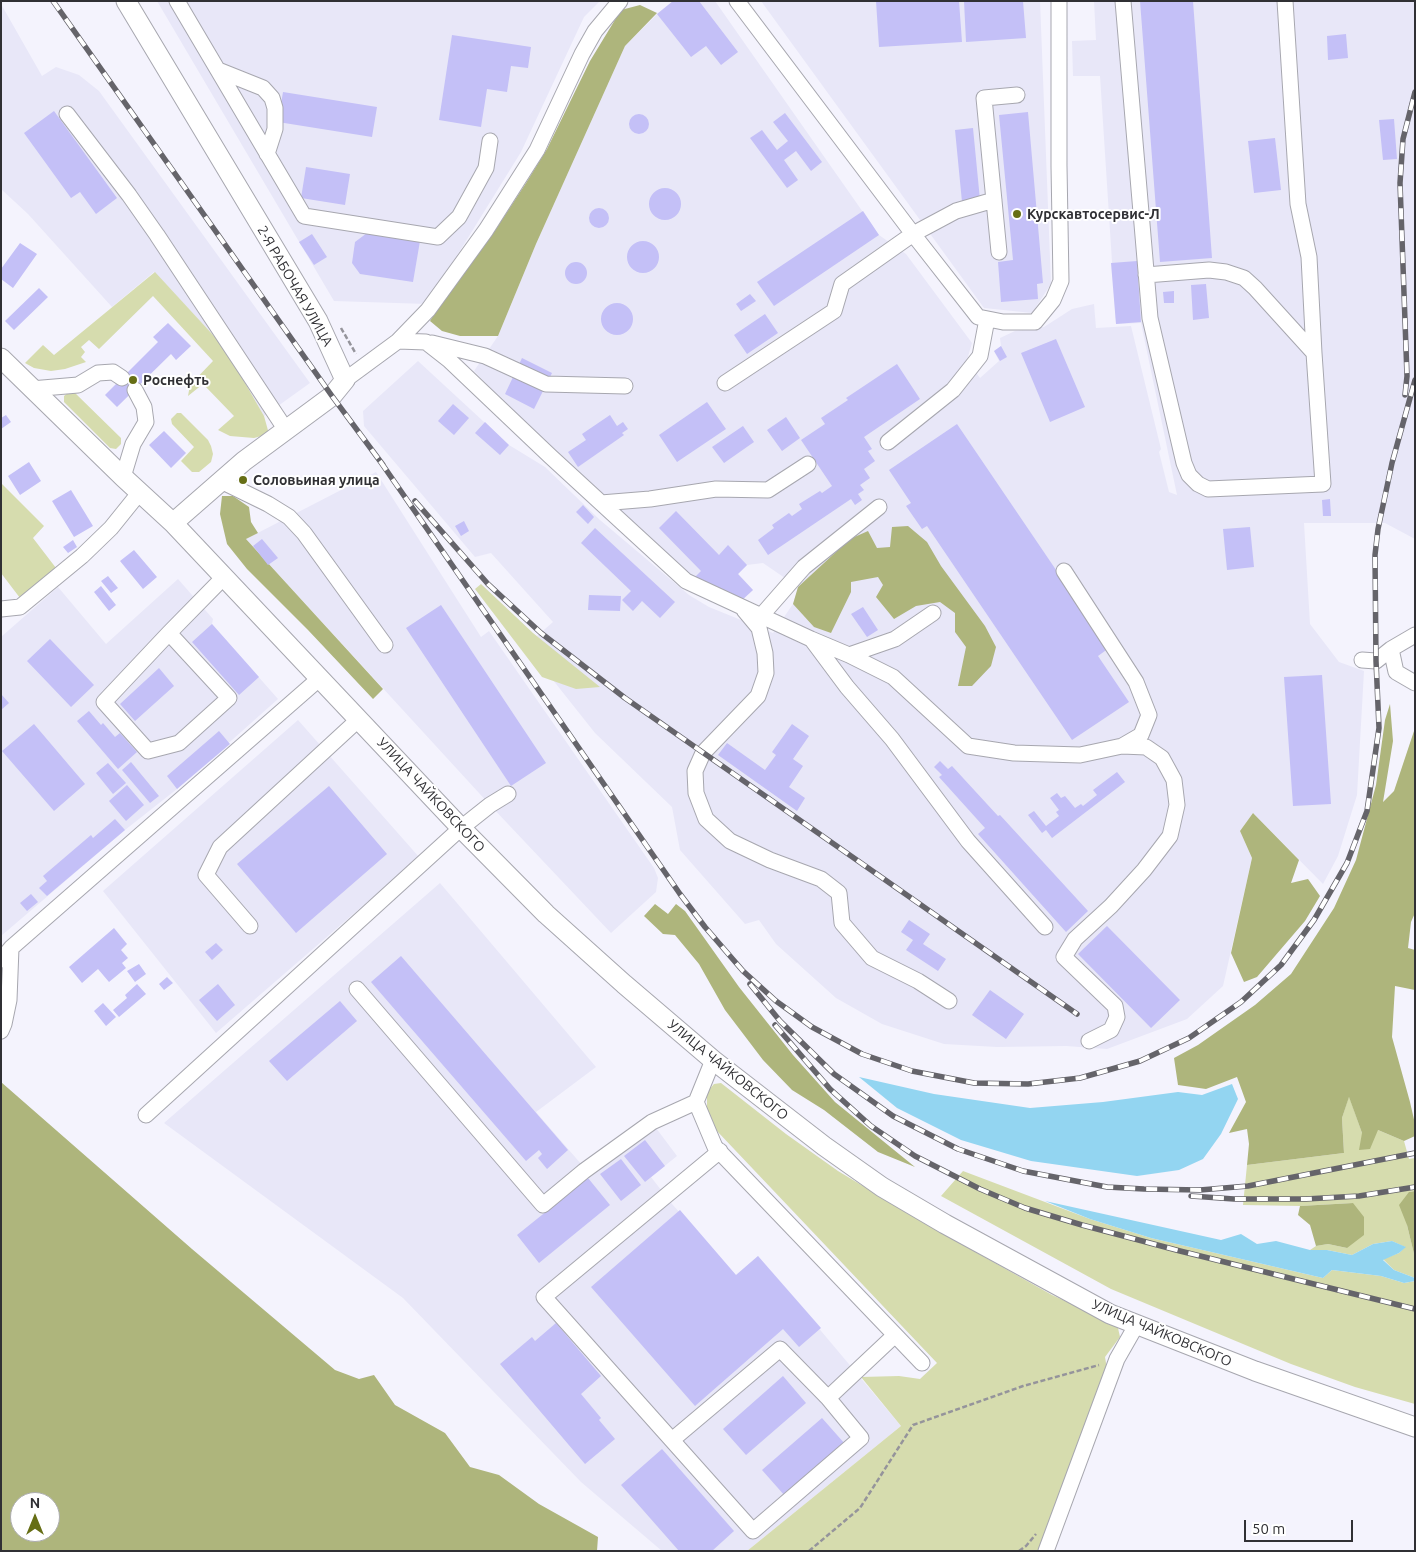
<!DOCTYPE html>
<html>
<head>
<meta charset="utf-8">
<style>
	body { margin:0 }
	#map { position:relative; width:1416px; height:1552px; overflow:hidden; background:#f4f3fd; font-family:Ubuntu,sans-serif }
	canvas { display:block }
	.frame { position:absolute; inset:0; border:2px solid #303034; pointer-events:none }
	.north { position:absolute; left:10px; top:1492px; width:50px; height:50px; box-sizing:border-box; background:#fff; border:1px solid #acacae; border-radius:50%; rotate:0deg; font-size:14px; font-weight:700; line-height:20px; text-align:center; color:#303034 }
	.north::after { content:''; display:block; margin:auto; width:18px; height:22px; background:#666e15; clip-path:polygon(50% 0,100% 100%,50% 72%,0 100%) }
	.scale { position:absolute; left:1244px; top:1520px; width:109px; height:22px; box-sizing:border-box; border:2px solid #303034; border-top:0; padding-left:6px; font-size:15px; line-height:18px; white-space:nowrap; color:#303034; -webkit-text-stroke:4px #fff; paint-order:stroke }
</style>
</head>
<body>
<div id="map">
<canvas width="1416" height="1552"></canvas>
<div class="frame"></div>
<div class="north">N</div>
<div class="scale">50 m</div>
</div>
<script>
const context = document.querySelector('canvas').getContext('2d');
context.lineJoin = 'round';
function paint(path, color) { context.fillStyle = color; context.fill(path, 'evenodd'); }
const toPath = rows => new Path2D(rows.map(r => 'M' + r).join(''));
function trace(path, color, width, dash) { context.strokeStyle = color; context.lineWidth = width; context.lineCap = dash ? 'butt' : 'round'; context.setLineDash(dash || []); context.stroke(path); }
function label(font, color, halo, rows, align = 'center') {
  context.font = font + ' Ubuntu,sans-serif'; context.lineWidth = 4; context.setLineDash([]); context.textBaseline = 'middle'; context.strokeStyle = halo; context.fillStyle = color; for (const [text, x, y, turn = 0] of rows) {
    context.save(); context.translate(x, y); context.rotate((+turn || 0) * Math.PI / 180); context.textAlign = isNaN(turn) ? turn : align; if (halo) context.strokeText(text, 0, 0); context.fillText(text, 0, 0); context.restore();
  }
}
paint(toPath([
	[157,1,600,1,584,17,521,152,427,304,334,301],
	[673,1,715,1,879,235,906,254,972,343,967,360,980,378,999,361,994,351,1001,346,1000,338,1015,331,1044,327,1072,309,1094,304,1096,328,1131,326,1161,449,1159,452,1169,492,1177,495,1141,323,1116,324,1100,76,1073,76,1072,41,1096,40,1094,1,1415,1,1415,539,1385,523,1304,523,1310,624,1339,662,1364,671,1357,795,1338,856,1323,884,1253,813,1240,831,1252,858,1223,986,1187,1019,1107,1049,1066,1046,997,1047,944,1044,882,1024,836,998,776,944,759,920,745,924,680,850,672,807,595,733,541,665,529,643,553,622,491,553,475,557,364,426,363,411,418,361,509,445,545,467,600,520,689,595,709,607,773,633,793,604,798,587,763,563,747,565,738,574,753,590,740,602,693,579,596,487,581,479,552,452,474,371,498,336,536,244,625,46,657,14],
	[761,1,1040,1,1051,284,1032,313,984,308],
	[1,4,42,76,56,67,79,75,99,91,310,383,264,416,225,348,154,272,112,307,28,214,1,189],
	[376,472,481,637,489,631,654,868,658,878,656,892,611,933,490,805,246,539],
	[178,579,213,619,212,624,278,699,177,789,125,830,1,936,1,637,58,587,106,644],
	[298,720,419,857,216,1033,103,891],
	[440,883,596,1067,536,1112,582,1165,647,1116,677,1156,651,1177,672,1204,736,1275,758,1256,901,1426,747,1551,662,1551,581,1482,403,1298,164,1123]
]), '#e8e7f8');
paint(toPath([
	[155,272,225,348,264,416,269,434,254,438,230,436,218,430,234,416,203,384,188,396,190,385,213,361,153,296,99,349,89,340,81,347,85,352,81,357,86,362,65,369,51,371,34,368,25,363,43,345,54,355],
	[69,392,74,392,121,438,121,444,116,449,110,448,64,402,64,396],
	[177,413,181,413,208,440,211,446,213,454,211,462,199,472,192,472,181,461,194,447,172,424,171,419],
	[1,483,44,526,33,538,56,568,20,598,1,573],
	[481,584,533,633,600,687,576,689,542,677,475,589],
	[721,1083,786,1134,838,1171,938,1231,1052,1295,1105,1319,1118,1328,1120,1337,1105,1357,1107,1369,1040,1551,747,1551,901,1426,861,1377,899,1376,920,1379,937,1363,716,1130,707,1116,707,1092,714,1084],
	[1349,1096,1362,1133,1378,1130,1404,1141,1409,1159,1415,1158,1415,1191,1409,1192,1407,1225,1415,1258,1415,1278,1394,1270,1383,1259,1399,1253,1405,1247,1392,1241,1373,1244,1352,1255,1327,1250,1310,1250,1316,1246,1328,1244,1347,1248,1353,1203,1300,1206,1243,1205,1247,1165,1344,1153,1342,1118],
	[963,1171,1090,1219,1151,1238,1323,1278,1332,1270,1381,1276,1404,1283,1415,1281,1415,1404,1355,1387,1291,1364,1111,1289,941,1196]
]), '#d6dcae');
paint(toPath([
	[640,5,657,13,625,46,536,244,498,336,460,336,442,331,430,321,441,303,496,229,526,183,547,149,590,61,621,10],
	[222,496,233,496,249,507,251,522,258,533,246,539,383,689,373,699,308,630,247,569,227,544,220,514],
	[908,526,927,542,941,566,985,626,996,647,991,666,972,686,958,686,966,647,955,632,955,613,940,602,916,606,894,619,876,597,883,585,878,577,851,582,851,592,831,633,814,627,793,604,798,587,850,539,868,531,877,548,890,547,892,527],
	[1390,704,1393,741,1383,802,1394,791,1415,728,1415,913,1411,922,1408,948,1415,950,1415,990,1395,986,1392,1037,1410,1102,1415,1124,1415,1136,1404,1141,1378,1130,1370,1149,1359,1150,1362,1133,1349,1097,1342,1118,1344,1153,1247,1165,1249,1144,1247,1129,1229,1133,1246,1102,1237,1077,1206,1089,1178,1085,1174,1058,1198,1045,1255,1005,1291,974,1334,908,1356,860,1376,785,1385,720],
	[1253,813,1299,860,1291,883,1308,879,1320,896,1305,921,1257,977,1244,982,1231,953,1252,858,1240,831],
	[655,904,668,914,676,904,685,911,739,987,793,1055,835,1102,915,1167,878,1152,824,1110,792,1090,763,1060,725,1010,699,964,675,935,663,934,644,916],
	[1,1082,192,1249,335,1370,359,1379,374,1375,395,1405,445,1433,470,1467,499,1475,539,1504,598,1537,597,1551,1,1551],
	[20,1502,50,1502,50,1532,20,1532],
	[1415,1191,1415,1258,1407,1225,1399,1205,1409,1192],
	[1353,1203,1364,1217,1364,1235,1347,1248,1328,1244,1316,1246,1310,1225,1298,1215,1300,1206]
]), '#aeb57c');
paint(toPath([
	[859,1077,934,1094,1030,1108,1103,1102,1178,1092,1202,1095,1232,1084,1238,1099,1221,1134,1203,1159,1179,1170,1137,1176,1031,1161,961,1140,897,1108],
	[1045,1201,1221,1240,1241,1234,1257,1244,1276,1241,1310,1250,1327,1250,1352,1255,1373,1244,1392,1241,1406,1247,1399,1253,1383,1260,1394,1270,1415,1278,1415,1281,1404,1283,1381,1276,1332,1270,1323,1278,1151,1238,1090,1219]
]), '#93d5f1');
paint(toPath([
	[673,1,699,1,738,52,721,65,706,46,691,57,657,14],
	[876,1,959,1,962,42,879,47],
	[964,1,1023,1,1026,38,966,42],
	[1140,1,1193,1,1212,258,1160,262],
	[1346,34,1348,58,1328,60,1327,36],
	[452,35,531,47,528,68,511,66,507,92,487,89,481,127,439,120],
	[283,92,377,107,372,137,278,122],
	[54,111,117,198,96,214,80,192,71,198,24,133],
	[1028,112,1043,283,1037,284,1038,299,1001,302,998,262,1013,260,999,115],
	[785,113,822,162,811,171,796,151,784,160,798,180,787,188,750,138,762,130,777,150,788,141,773,122],
	'629 124a10 10 0 1 1 20 0a10 10 0 1 1-20 0Z',
	[1394,119,1397,159,1383,160,1379,120],
	[973,128,980,200,962,202,955,130],
	[1275,138,1281,190,1254,193,1248,141],
	[306,167,350,174,345,205,301,198],
	'649 204a16 16 0 1 1 32 0a16 16 0 1 1-32 0Z',
	'589 218a10 10 0 1 1 20 0a10 10 0 1 1-20 0Z',
	[863,211,879,235,774,306,757,282],
	[367,233,420,241,413,282,360,274,352,263,355,242],
	[312,234,327,257,314,265,299,242],
	'627 257a16 16 0 1 1 32 0a16 16 0 1 1-32 0Z',
	[20,243,37,254,13,288,1,279,1,269],
	[1137,261,1141,322,1116,324,1111,263],
	'565 273a11 11 0 1 1 22 0a11 11 0 1 1-22 0Z',
	[1206,284,1209,318,1193,320,1191,285],
	[39,288,48,297,14,330,5,321],
	[1174,291,1174,303,1164,303,1163,292],
	[750,294,756,301,741,311,736,304],
	'601 319a16 16 0 1 1 32 0a16 16 0 1 1-32 0Z',
	[765,314,778,333,747,354,734,335],
	[168,323,191,346,176,360,171,354,117,407,105,395,158,342,153,337],
	[1056,339,1085,407,1050,422,1021,353],
	[1001,346,1007,357,1000,361,994,351],
	[522,358,552,373,534,409,505,394],
	[897,364,920,399,864,437,872,449,868,451,875,461,864,469,870,478,860,485,864,490,858,494,862,500,855,505,851,499,768,555,758,540,774,528,772,525,789,513,792,516,802,509,799,504,820,491,822,493,832,486,801,440,825,424,821,418,848,400,846,398],
	[707,402,726,429,677,462,659,435],
	[453,404,469,418,454,435,438,421],
	[6,415,11,422,1,429,1,418],
	[610,415,617,426,623,422,628,429,622,433,624,435,578,467,568,452,586,440,582,434],
	[786,417,800,438,782,451,767,430],
	[485,422,509,445,500,455,475,433],
	[957,424,1109,648,1098,656,1129,702,1072,740,927,526,922,529,906,506,911,503,889,470],
	[743,426,754,442,724,463,712,447],
	[164,431,186,453,171,468,149,445],
	[29,462,41,481,20,495,8,476],
	[71,490,93,526,74,537,52,501],
	[1330,499,1331,516,1323,516,1322,500],
	[583,505,594,517,588,524,576,512],
	[676,511,719,555,728,545,747,565,738,574,753,590,740,602,693,579,701,571,659,528],
	[464,521,469,531,461,536,455,526],
	[1250,527,1254,567,1227,570,1223,529],
	[595,528,675,602,660,618,642,601,633,611,622,600,631,591,581,543],
	[262,539,278,558,268,565,253,546],
	[73,540,77,547,68,553,63,547],
	[134,550,157,577,143,589,120,561],
	[108,576,118,588,111,593,101,581],
	[101,586,116,605,109,611,94,592],
	[589,595,621,596,620,611,588,610],
	[441,605,546,763,511,786,406,628],
	[863,607,878,630,867,637,851,614],
	[212,624,259,677,239,695,192,642],
	[50,639,94,685,71,707,27,661],
	[159,668,174,686,135,721,120,704],
	[1322,675,1331,804,1293,806,1284,677],
	[1,694,9,703,1,710],
	[89,711,101,725,103,723,115,737,120,733,137,752,118,769,77,721],
	[34,724,85,784,54,811,2,751],
	[792,724,809,736,793,759,803,766,789,787,805,798,797,811,718,755,727,743,765,770,776,755,772,752],
	[219,731,230,744,177,789,167,776],
	[940,761,948,769,952,766,998,816,1000,815,1088,911,1066,932,978,834,985,828,939,777,942,775,934,767],
	[131,762,159,796,150,803,122,770],
	[108,763,126,783,113,794,96,773],
	[1117,772,1125,782,1052,838,1046,830,1042,833,1028,815,1034,811,1046,826,1059,816,1056,812,1059,810,1050,798,1057,793,1061,798,1065,796,1075,808,1081,804,1083,806,1097,795,1093,790],
	[127,785,144,805,126,821,109,801],
	[329,786,387,854,296,933,237,864],
	[115,819,125,830,47,896,39,888,47,881,43,876,91,835,93,838],
	[31,894,38,902,27,911,20,903],
	[909,920,930,934,923,944,946,959,938,971,906,950,913,940,901,932],
	[1107,926,1180,1000,1151,1028,1078,954],
	[114,928,127,944,121,950,128,958,122,963,126,968,109,982,98,969,82,983,69,967],
	[216,943,223,950,212,960,205,952],
	[401,956,568,1150,547,1169,538,1158,542,1154,539,1150,526,1161,371,982],
	[139,964,146,974,135,982,127,971],
	[167,977,173,983,164,990,159,984],
	[137,984,146,994,119,1017,113,1010,127,998,125,995],
	[218,984,235,1005,217,1021,199,1000],
	[990,990,1024,1014,1006,1039,972,1015],
	[340,1001,357,1021,287,1081,269,1061],
	[103,1003,116,1017,106,1026,94,1011],
	[645,1140,665,1166,645,1182,624,1156],
	[621,1159,641,1185,621,1201,600,1174],
	[588,1178,610,1205,539,1263,517,1235],
	[680,1210,736,1275,758,1256,821,1328,799,1347,783,1329,695,1406,591,1287],
	[556,1323,601,1376,581,1394,601,1418,599,1420,615,1439,585,1464,500,1364,532,1337,535,1341],
	[783,1376,806,1403,746,1455,723,1429],
	[822,1418,845,1444,785,1496,762,1470],
	[662,1449,734,1531,712,1551,679,1551,621,1485]
]), '#c4c0f7');
const minor = toPath([
	[177,1,304,216,438,237,459,217,486,168,490,141],
	[737,1,913,234,978,317,1003,322,1035,322,1053,300,1061,281,1059,166,1059,1],
	[1123,1,1150,318,1184,463,1189,475,1198,484,1208,489,1323,484,1314,353,1309,257,1298,204,1285,1],
	[218,70,263,88,272,98,275,108,275,129,267,154],
	[67,114,129,195,157,235,286,430],
	[999,252,984,98,1017,95],
	[1146,275,1209,270,1226,272,1244,278,1255,288,1314,353],
	[398,341,426,342,449,360,550,456,686,581,811,639,849,655,895,639,933,613],
	[432,343,485,356,546,384,625,386],
	[345,380,398,341,428,310,486,230,537,150,582,54,595,31,620,1],
	[725,383,834,311,842,284,913,234,956,211,994,200],
	[31,389,78,385,98,373,113,372,122,378],
	[888,442,953,390,980,356,987,319],
	[123,477,133,444,146,422,144,407,135,390],
	[221,481,268,504,289,517,304,533,385,645],
	[601,503,650,499,716,489,768,490,808,464],
	[1,609,20,607,82,556,111,528,140,492],
	[744,610,759,628,765,653,766,673,758,696,703,753,695,771,696,793,706,819,730,841,770,860,821,879,839,893,842,923,872,958,918,981,949,1001],
	[761,616,804,567,879,507],
	[169,633,229,698,179,743,148,751,104,702,169,633,223,578],
	[812,640,847,687,892,739,968,841,1045,927],
	[1391,649,1396,672,1415,683],
	[849,655,893,677,968,746,1014,753,1080,755,1122,746,1141,735,1149,715,1136,682,1064,571],
	[1362,660,1376,661,1391,649,1415,635],
	[250,926,206,875,220,847,359,719],
	[1,960,11,948,320,678],
	[357,989,543,1205,584,1171,652,1122,696,1102,713,1060],
	[1,1031,4,1024,9,1000,11,948],
	[1089,1041,1111,1030,1117,1017,1115,1006,1064,957,1075,939,1111,906,1144,870,1170,836,1177,805,1174,780,1162,758,1146,747,1122,746],
	[696,1102,715,1147,922,1363],
	[146,1115,461,828,490,805,508,794],
	[720,1151,544,1297,753,1531,861,1438,828,1398],
	[672,1440,780,1349,828,1398,895,1335],
	[1046,1551,1117,1359,1137,1324]
]);
const major = toPath([
	[126,1,318,321,345,380,332,396,244,461,173,523],
	[1,358,123,477,173,523,461,828,546,914,624,984,713,1060,824,1146,882,1187,945,1224,1110,1314,1255,1371,1415,1427]
]);
trace(minor, '#a7a7af', 17);
trace(major, '#a7a7af', 21);
trace(toPath([
	[341,328,356,354],
	[809,1551,860,1508,913,1425,1023,1386,1099,1365],
	[1019,1551,1026,1546,1036,1534]
]), '#95949b', 2.5, [5, 2.5]);
trace(minor, '#fff', 15);
trace(major, '#fff', 19);
const rail = toPath([
	[53,1,332,396,383,465],
	[1405,395,1407,376,1400,183,1403,139,1415,92],
	[380,461,680,894,705,927,743,971,776,1001,812,1027,862,1054,912,1071,974,1083,1028,1084,1080,1078,1140,1061,1189,1038,1241,1002,1281,965,1314,920,1347,863,1367,811,1379,728,1376,661,1375,555,1378,529,1392,463,1415,380],
	[415,501,488,584,541,633,625,698,1077,1014],
	[750,984,780,1021,834,1074,893,1116,958,1149,1023,1171,1107,1187,1144,1189,1200,1190,1248,1186,1415,1153],
	[775,1025,830,1089,871,1126,915,1156,980,1189,1025,1208,1082,1225,1180,1251,1415,1309],
	[1191,1196,1234,1199,1306,1199,1359,1196,1415,1187]
]);
trace(rail, '#65646a', 5.5);
trace(rail, '#fff', 4, [11]);
for (const [x, y, r, color] of [
	[1017,214,5,"#666e15"],
	[133,380,5,"#666e15"],
	[243,480,5,"#666e15"]
]) { const dot = new Path2D(); dot.arc(x, y, r, 0, 2 * Math.PI); context.fillStyle = color; context.fill(dot); trace(dot, '#fff', 2); }
label('bold 14px', '#303034', '#fff', [
	["Курскавтосервис-Л",1027,214],
	["Роснефть",143,380],
	["Соловьиная улица",253,480]
], 'left');
label('14px', '#303034', '#fff', [
	["2-Я РАБОЧАЯ УЛИЦА",295,286,60],
	["УЛИЦА ЧАЙКОВСКОГО",431,795,47],
	["УЛИЦА ЧАЙКОВСКОГО",728,1070,39],
	["УЛИЦА ЧАЙКОВСКОГО",1162,1333,23]
]);
</script>
</body>
</html>
